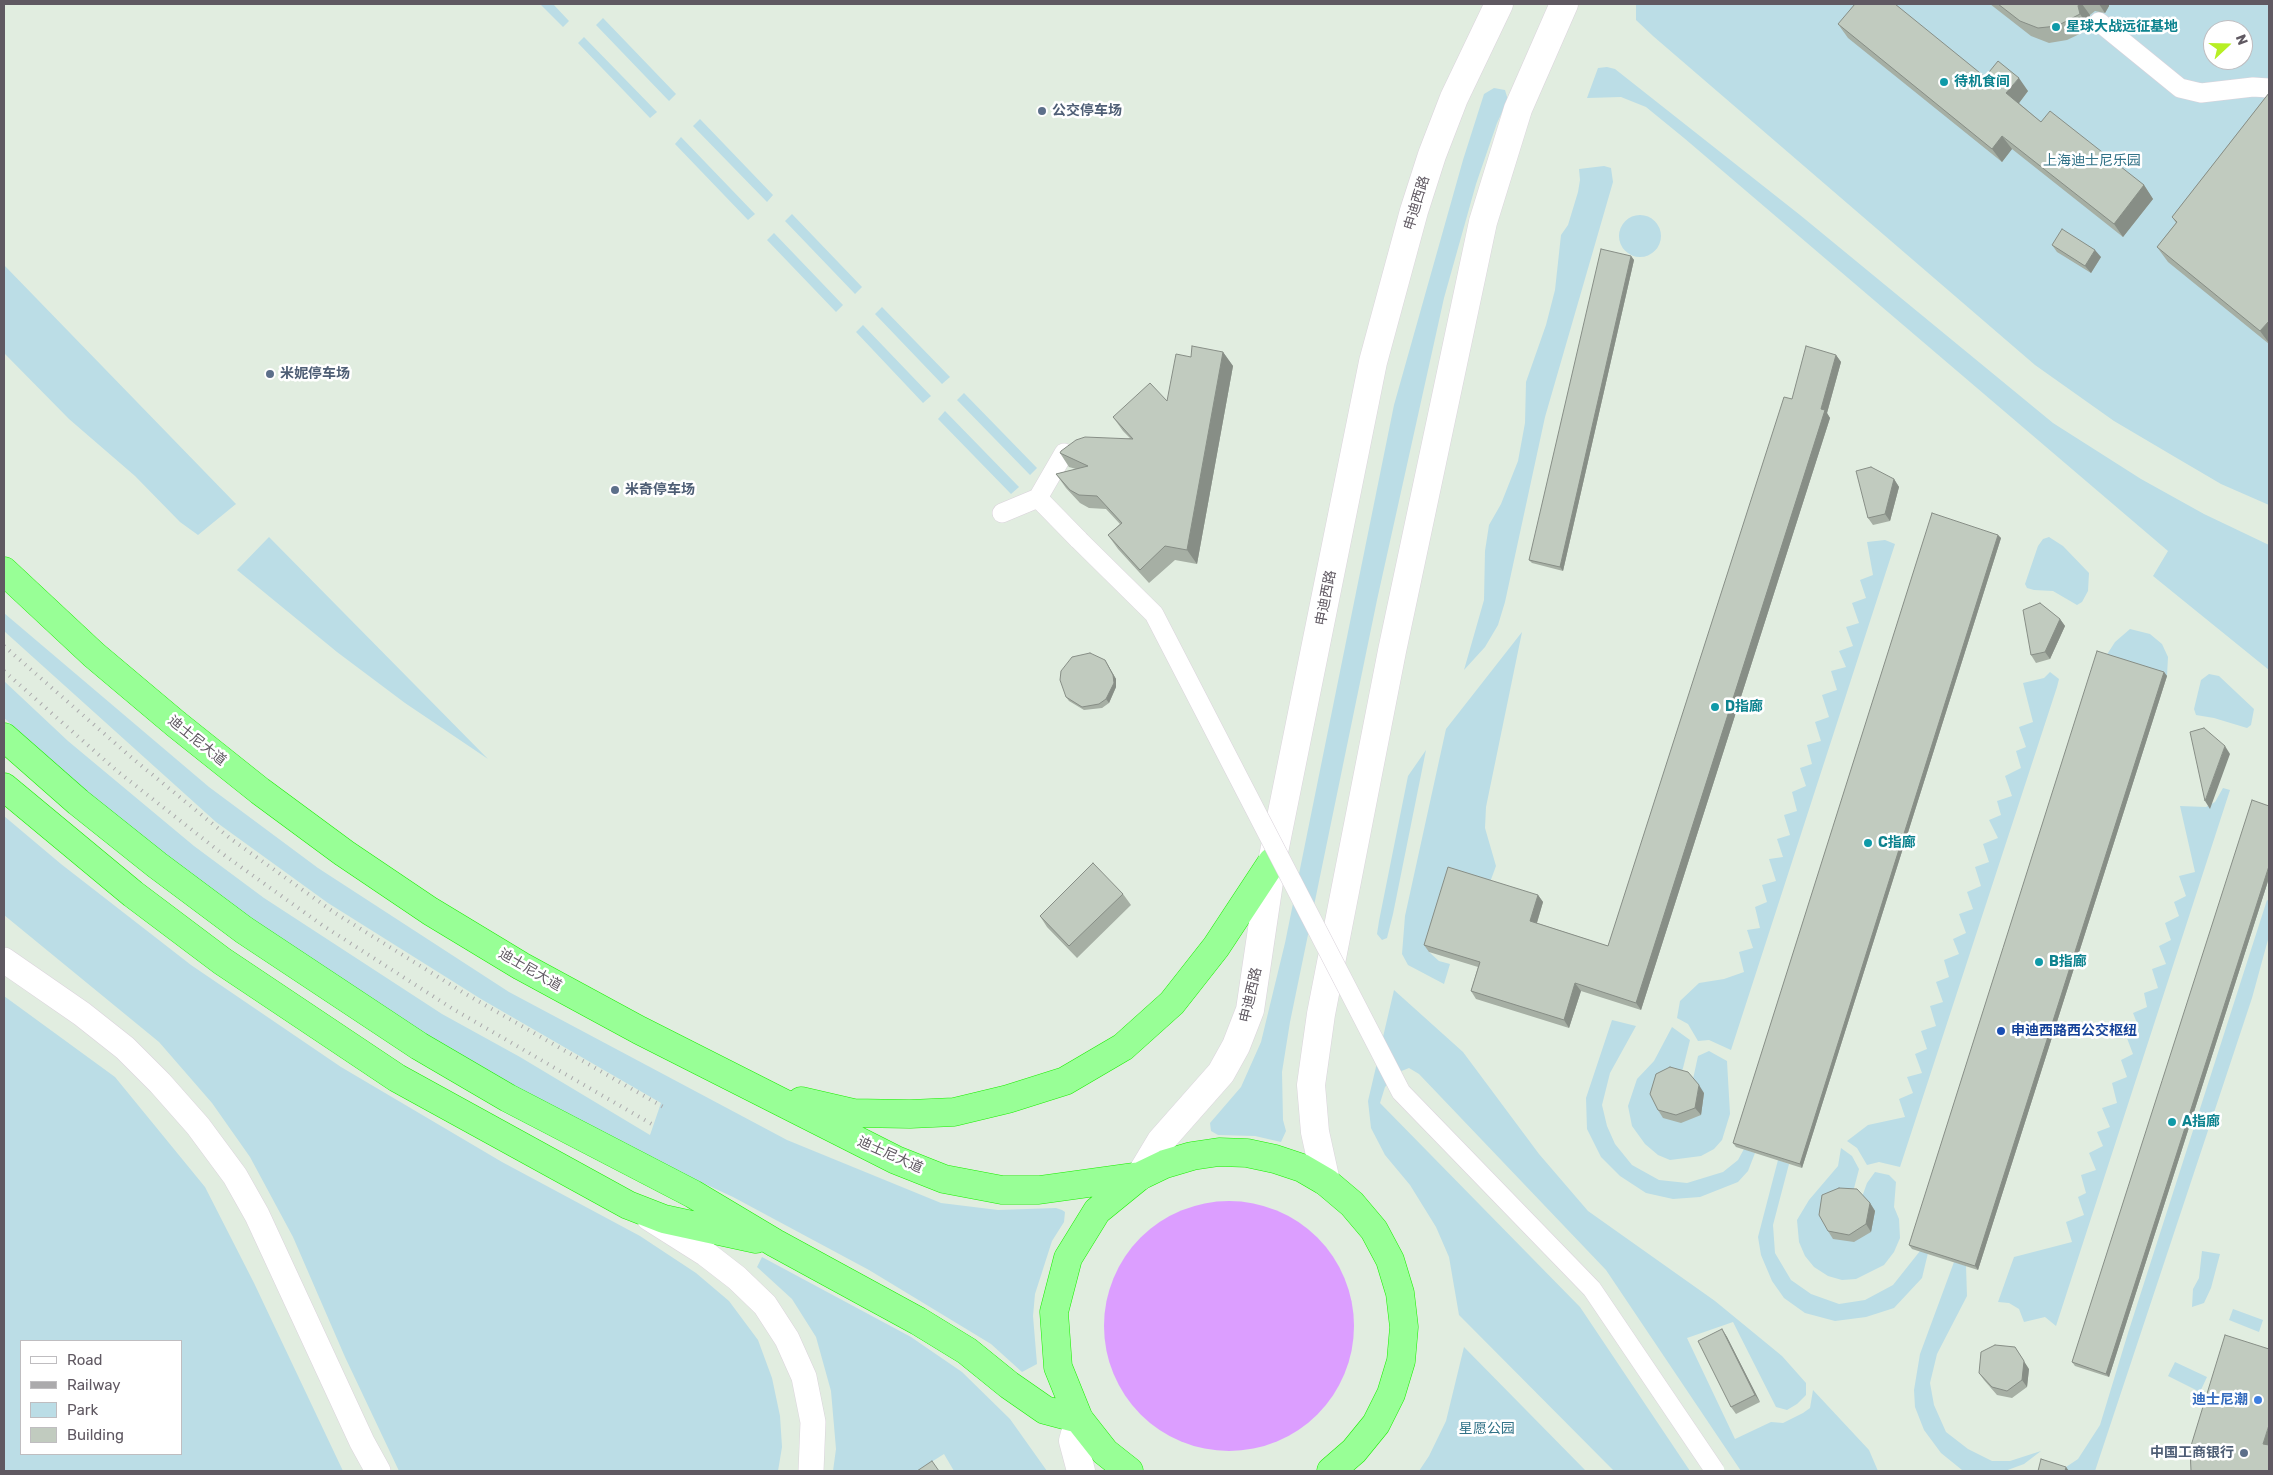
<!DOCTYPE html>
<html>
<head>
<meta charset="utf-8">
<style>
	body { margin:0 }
	#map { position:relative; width:2273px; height:1475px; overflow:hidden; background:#e1ede0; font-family:Rubik,sans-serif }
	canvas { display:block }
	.frame { position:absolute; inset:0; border:5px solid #605962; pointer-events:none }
	.legend { position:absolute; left:20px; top:1340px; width:162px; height:115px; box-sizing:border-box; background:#fff; border:1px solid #bfbdc0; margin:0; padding:6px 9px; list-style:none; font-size:15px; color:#605962 }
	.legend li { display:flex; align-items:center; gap:10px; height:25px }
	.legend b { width:25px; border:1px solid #bfbdc0 }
	.north { position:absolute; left:2203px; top:20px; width:50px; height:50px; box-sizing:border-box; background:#fff; border:1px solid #bfbdc0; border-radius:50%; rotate:69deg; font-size:14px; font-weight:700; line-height:20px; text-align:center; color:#605962 }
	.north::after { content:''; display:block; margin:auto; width:18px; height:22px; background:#b7ef24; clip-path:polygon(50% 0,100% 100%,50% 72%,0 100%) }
</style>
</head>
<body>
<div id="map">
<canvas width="2273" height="1475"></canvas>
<div class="frame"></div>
<ul class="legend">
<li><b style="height:6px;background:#fff"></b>Road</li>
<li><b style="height:6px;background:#abaaac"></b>Railway</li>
<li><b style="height:14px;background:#bbdde6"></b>Park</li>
<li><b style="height:14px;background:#c1cbbf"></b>Building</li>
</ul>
<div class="north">N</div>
</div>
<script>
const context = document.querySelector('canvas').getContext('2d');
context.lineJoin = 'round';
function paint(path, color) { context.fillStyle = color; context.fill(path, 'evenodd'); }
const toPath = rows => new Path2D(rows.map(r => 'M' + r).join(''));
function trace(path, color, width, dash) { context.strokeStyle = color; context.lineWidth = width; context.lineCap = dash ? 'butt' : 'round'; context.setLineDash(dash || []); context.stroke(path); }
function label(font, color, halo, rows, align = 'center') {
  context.font = font + ' Rubik,"Noto Sans SC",sans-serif'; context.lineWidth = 5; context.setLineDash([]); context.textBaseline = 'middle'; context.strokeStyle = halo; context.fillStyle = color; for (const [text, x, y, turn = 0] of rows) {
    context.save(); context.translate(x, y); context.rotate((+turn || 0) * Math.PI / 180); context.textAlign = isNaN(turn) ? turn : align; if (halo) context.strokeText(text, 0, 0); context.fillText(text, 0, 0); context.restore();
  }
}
paint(toPath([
	[540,4,553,4,569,21,563,27],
	[1636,4,2269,4,2269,505,2221,484,2175,457,2114,421,2035,365,1653,36,1636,20],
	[2213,30,2243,30,2243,60,2213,60],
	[603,18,676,94,669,101,596,25],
	[584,37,657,112,650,118,578,43],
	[1607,67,1615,69,1800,215,2053,423,2141,479,2204,514,2269,545,2269,670,2153,576,2168,551,1684,138,1646,107,1621,97,1587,98,1598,68],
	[1494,88,1505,90,1508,100,1497,123,1476,184,1444,298,1377,600,1290,1022,1282,1072,1283,1120,1286,1131,1281,1142,1255,1136,1218,1135,1211,1131,1210,1123,1241,1087,1261,1042,1285,943,1394,405,1463,160,1484,94],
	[700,119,773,195,767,202,693,126],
	[681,137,755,214,748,220,675,144],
	[1604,166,1611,168,1613,182,1545,417,1505,602,1498,625,1485,647,1464,670,1484,600,1485,551,1489,525,1501,504,1518,461,1525,423,1526,382,1546,325,1555,290,1561,235,1568,225,1578,192,1580,180,1579,169],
	[792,214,862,287,855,294,785,221],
	'1619 236a21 21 0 1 1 42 0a21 21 0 1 1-42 0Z',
	[774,233,843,305,836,312,767,240],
	[4,265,236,504,198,535,180,522,135,476,69,419,4,353],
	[882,307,950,377,942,384,875,314],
	[863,325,931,396,923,403,856,332],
	[964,393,1037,468,1030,475,957,400],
	[945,411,1019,487,1011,494,938,419],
	[269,537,488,759,405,703,337,652,237,570],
	[2049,537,2063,546,2089,573,2088,591,2082,602,2077,605,2053,591,2034,590,2027,588,2025,584,2038,546,2043,539],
	[1885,540,1895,544,1731,1050,1709,1040,1698,1041,1688,1024,1677,1018,1680,1001,1699,983,1724,979,1744,972,1739,952,1753,948,1747,930,1760,928,1755,907,1767,902,1762,885,1776,881,1769,859,1783,857,1777,839,1790,835,1784,815,1797,811,1792,792,1806,786,1800,768,1812,764,1807,745,1821,741,1815,722,1829,717,1822,695,1837,690,1831,671,1846,667,1839,651,1853,646,1846,627,1859,623,1852,603,1866,598,1860,580,1873,575,1867,542],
	[4,613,209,787,318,868,509,992,787,1140,941,1203,998,1210,1056,1208,1062,1210,1065,1212,1064,1222,1052,1241,1035,1294,1033,1316,1037,1364,1022,1372,991,1344,869,1270,733,1197,651,1159,459,1056,390,1014,211,890,103,806,4,718,4,681,68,741,194,846,264,898,442,1014,520,1057,650,1135,661,1103,481,999,328,903,216,822,4,631],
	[2130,629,2150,634,2162,644,2168,657,2167,676,2106,656,2115,642],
	[1522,632,1486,807,1485,828,1496,866,1489,885,1429,952,1439,961,1450,964,1444,984,1408,965,1402,954,1405,916,1446,729],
	[2050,672,2059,679,2057,687,1900,1167,1879,1162,1867,1165,1857,1148,1847,1141,1868,1125,1905,1117,1899,1099,1913,1093,1907,1077,1922,1073,1915,1054,1927,1049,1921,1031,1936,1026,1930,1006,1943,1002,1936,982,1949,977,1944,960,1959,954,1953,939,1966,933,1959,914,1973,909,1967,892,1981,886,1975,867,1989,862,1983,844,1998,838,1989,820,2001,815,1997,801,2012,796,2005,776,2021,768,2016,751,2026,747,2019,727,2033,722,2023,683,2044,678],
	[2209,674,2219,676,2254,709,2251,725,2247,728,2214,718,2196,715,2194,709,2201,680],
	[1426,750,1393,914,1387,938,1382,940,1377,934,1379,921,1408,776],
	[2223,788,2230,790,2056,1326,2045,1317,2024,1322,2019,1309,2009,1303,1998,1302,2014,1257,2072,1242,2066,1222,2084,1215,2078,1197,2086,1193,2081,1175,2096,1170,2089,1153,2103,1146,2097,1132,2110,1127,2102,1108,2117,1103,2112,1083,2127,1077,2121,1060,2133,1054,2125,1033,2139,1028,2133,1013,2147,1007,2144,993,2158,988,2152,969,2166,964,2159,946,2171,940,2165,923,2179,916,2174,902,2186,896,2179,876,2195,872,2180,806,2206,807,2215,802],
	[4,816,61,864,191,965,341,1067,502,1162,640,1236,696,1273,729,1301,758,1340,772,1378,780,1416,782,1447,778,1471,399,1471,345,1357,293,1237,250,1157,212,1103,159,1042,4,915],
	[2267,900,2269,901,2269,936,2252,998,2095,1471,2060,1471,2078,1459,2100,1425,2128,1333],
	[1394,990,1463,1052,1539,1154,1588,1211,1715,1301,1782,1356,1806,1383,1806,1395,1797,1404,1787,1410,1776,1407,1733,1322,1687,1338,1735,1439,1771,1422,1783,1423,1803,1413,1810,1408,1813,1390,1869,1450,1878,1471,1741,1471,1606,1270,1419,1074,1409,1068,1399,1072,1385,1087,1380,1103,1580,1307,1690,1471,1614,1471,1459,1315,1449,1257,1436,1227,1410,1185,1385,1155,1371,1128,1368,1101],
	[4,996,115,1077,205,1187,254,1283,343,1471,4,1471],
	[21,1341,181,1341,181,1454,21,1454],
	[1612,1020,1636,1026,1610,1073,1602,1105,1607,1126,1615,1144,1632,1165,1659,1180,1687,1183,1723,1172,1738,1160,1744,1149,1755,1153,1748,1171,1738,1182,1700,1197,1673,1199,1646,1193,1620,1176,1601,1157,1587,1129,1586,1098],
	[1672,1027,1690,1040,1681,1076,1693,1079,1698,1056,1709,1051,1727,1061,1730,1114,1722,1140,1714,1149,1701,1156,1670,1160,1658,1155,1645,1144,1632,1126,1628,1106,1637,1079,1654,1061],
	[1841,1148,1852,1156,1859,1169,1852,1196,1862,1197,1867,1183,1875,1172,1889,1175,1896,1182,1894,1207,1899,1219,1900,1238,1894,1252,1884,1265,1856,1279,1842,1280,1828,1276,1814,1267,1805,1256,1799,1242,1797,1220,1809,1200,1838,1166],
	[1778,1160,1789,1164,1773,1225,1775,1253,1791,1280,1811,1294,1839,1304,1865,1300,1893,1285,1920,1251,1928,1253,1922,1278,1894,1308,1866,1317,1835,1321,1805,1313,1784,1298,1772,1281,1761,1255,1758,1237],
	[2202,1251,2220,1254,2211,1288,2204,1303,2192,1307,2193,1289,2199,1278],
	[762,1257,911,1337,962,1372,1010,1419,1047,1471,954,1471,944,1454,917,1471,833,1471,836,1449,831,1391,816,1337,792,1299,757,1267],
	[1954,1262,1966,1266,1967,1296,1937,1354,1930,1383,1934,1405,1946,1432,1968,1449,1992,1461,2010,1461,2041,1451,2024,1464,2005,1471,1962,1470,1941,1453,1924,1430,1915,1407,1914,1390,1920,1354],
	[2233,1309,2263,1320,2259,1332,2229,1320],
	[1464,1347,1586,1471,1419,1471,1429,1456,1446,1421],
	[2175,1362,2207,1377,2200,1392,2168,1376]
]), '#bbdde6');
paint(toPath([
	'1104 1326a125 125 0 1 1 250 0a125 125 0 1 1-250 0Z'
]), '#dc9eff');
const pedestrian = toPath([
	[2099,22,2180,88,2201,93,2253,87,2269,88],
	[1038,498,1079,540],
	[1002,513,1038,498,1064,453]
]);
const minor = toPath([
	[4,960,82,1014,125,1048,160,1083,198,1126,235,1176,257,1215,362,1442,378,1471],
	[649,1218,706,1254,737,1278,765,1305,787,1339,804,1377,813,1422,811,1471]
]);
const tertiary = toPath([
	[1140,1176,1161,1141,1221,1073,1236,1046,1250,1010,1272,862,1373,362,1414,211,1432,155,1454,98,1499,4],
	[1326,1182,1315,1132,1311,1085,1321,1014,1392,651,1483,222,1518,109,1564,4],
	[1079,1419,1073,1441,1081,1471]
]);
const trunk = toPath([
	[4,571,94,655,176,724,260,791,344,853,430,911,521,966,639,1030,896,1160,944,1179,1002,1190,1039,1190,1140,1176],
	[4,737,78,802,157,865,244,930,419,1046,508,1098,693,1194,775,1243,918,1321,967,1351,1009,1385,1045,1410,1079,1419],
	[4,787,133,894,222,961,397,1078,628,1205,664,1219,756,1239],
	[801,1101,853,1113,910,1114,954,1112,1008,1099,1065,1081,1123,1047,1172,1003,1216,947,1272,862],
	[1129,1471,1105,1452,1079,1419,1058,1367,1054,1312,1068,1258,1097,1211,1140,1176,1165,1164,1192,1156,1219,1152,1247,1153,1275,1159,1302,1168,1326,1182,1352,1204,1374,1230,1390,1260,1400,1293,1404,1327,1401,1361,1391,1394,1376,1424,1354,1451,1331,1471]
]);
trace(pedestrian, '#dad3db', 20);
trace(minor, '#dad3db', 26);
trace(tertiary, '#dad3db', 29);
trace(trunk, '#1bed00', 29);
trace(pedestrian, '#fff', 19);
trace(minor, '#fff', 25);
trace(tertiary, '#fff', 28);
trace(trunk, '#98ff96', 28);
trace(toPath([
	[4,646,132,758,231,839,335,913,464,993,665,1108],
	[4,671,117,771,220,852,322,925,453,1009,655,1126]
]), '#abaaac', 4, [1, 6]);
const pedestrianBridge = toPath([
	[1079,540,1154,614,1401,1092,1592,1289,1715,1471]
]);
trace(pedestrianBridge, '#dad3db', 20, []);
trace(pedestrianBridge, '#fff', 19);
paint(toPath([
	[1990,4,2109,4,2109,6,2105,13,2095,11,2090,15,2088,21,2090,29,2067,40,2049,43,2031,36],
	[1838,24,1985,77,2028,91,2019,103,2041,122,2144,185,2153,199,2123,237,2012,149,2002,162,1848,38],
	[2269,93,2269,344,2168,262,2157,247,2176,223,2172,217],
	[2052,245,2101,257,2091,273,2057,252],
	[1631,256,1634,260,1563,571,1532,563,1529,560],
	[1223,352,1233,366,1197,564,1175,560,1149,583,1118,549,1108,535,1120,524,1106,509,1089,508,1080,503,1066,488,1056,474,1076,469,1069,467,1060,453,1130,438,1123,431,1113,417,1167,401,1191,357],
	[1836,355,1841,362,1827,413,1830,418,1641,1010,1581,991,1569,1028,1476,999,1471,991,1478,967,1429,952,1424,945,1538,895,1543,902,1537,923,1608,946,1792,399],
	[1894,479,1899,487,1890,521,1873,525,1868,518],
	[1998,535,2001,538,1802,1168,1736,1147,1733,1143],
	[2060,619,2065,626,2050,659,2036,663,2031,655],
	[1105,660,1116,679,1116,687,1109,703,1102,708,1084,710,1069,701,1066,697],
	[2164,672,2167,676,1978,1270,1912,1249,1909,1245],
	[2269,806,2269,878,2109,1377,2075,1366,2072,1362],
	[1123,894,1131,905,1077,958,1047,927,1040,916],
	[1704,1093,1701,1115,1681,1123,1663,1118,1658,1110],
	[1870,1203,1875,1211,1871,1232,1854,1242,1833,1239,1828,1231],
	[1722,1329,1727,1337,1760,1402,1736,1414,1731,1407],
	[2029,1369,2027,1387,2012,1398,1997,1395,1984,1380,1979,1373]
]), '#a6afa4');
paint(toPath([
	[2079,4,2082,4,2090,15,2088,21,2090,29,2080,14,2078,6],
	[2099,4,2109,4,2109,6,2105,13],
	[2019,78,2028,91,2016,107,2006,93],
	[2002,136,2012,149,2002,162,1992,149],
	[2144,185,2153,199,2123,237,2114,224],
	[2095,250,2101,257,2091,273,2085,266],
	[1631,256,1634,260,1563,571,1560,567],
	[2269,321,2269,343,2260,331],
	[1223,352,1233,366,1197,564,1187,550],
	[1836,355,1841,362,1827,413,1830,418,1641,1010,1636,1003,1821,409],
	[1894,479,1899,487,1890,521,1885,514],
	[1998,535,2001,538,1802,1168,1800,1164],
	[2060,619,2065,626,2050,659,2045,652],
	[1105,660,1116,679,1116,687,1109,703,1106,699],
	[2164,672,2167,676,1978,1270,1975,1266],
	[2225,746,2230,754,2210,809,2205,801],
	[2269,866,2269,878,2109,1377,2106,1374],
	[1538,895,1543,902,1535,929,1530,921],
	[1575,983,1581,991,1569,1028,1564,1020],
	[1699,1085,1704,1093,1701,1115,1695,1108],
	[1870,1203,1875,1211,1871,1232,1866,1224],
	[1722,1329,1727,1337,1760,1402,1755,1395],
	[2015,1347,2029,1369,2027,1387,2022,1380],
	[2269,1425,2269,1453,2263,1444],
	[2066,1467,2069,1471,2065,1471]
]), '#878e86');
const building = toPath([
	[1855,4,1895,4,1985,77,1998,61,2019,78,2006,93,2041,122,2050,111,2144,185,2114,224,2002,136,1992,149,1838,24,1855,4],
	[1998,4,2079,4,2078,6,2080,14,2057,26,2038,28,2020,21,1998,4],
	[2269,93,2269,321,2260,331,2157,247,2177,222,2172,217,2269,93],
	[2062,229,2095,250,2085,266,2052,245,2062,229],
	[1601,249,1631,256,1560,567,1529,560,1601,249],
	[1192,346,1223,352,1187,550,1165,546,1140,570,1108,535,1122,523,1097,496,1079,495,1070,490,1056,474,1088,466,1060,453,1061,451,1076,440,1085,437,1133,439,1113,417,1150,383,1167,401,1176,354,1191,357,1192,346],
	[1806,346,1836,355,1821,409,1825,410,1636,1003,1575,983,1564,1020,1471,991,1480,962,1424,945,1448,867,1538,895,1530,921,1608,946,1784,397,1792,399,1806,346],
	[1871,467,1894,479,1885,514,1868,518,1856,471,1871,467],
	[1932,513,1998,535,1800,1164,1733,1143,1932,513],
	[2040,603,2060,619,2045,652,2031,655,2023,610,2040,603],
	[2097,651,2164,672,1975,1266,1909,1245,2097,651],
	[1090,653,1105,660,1113,675,1114,683,1106,699,1099,704,1082,707,1066,697,1060,680,1061,671,1072,657,1090,653],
	[2204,728,2225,746,2205,801,2190,732,2204,728],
	[2252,800,2269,806,2269,866,2106,1374,2072,1362,2252,800],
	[1093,863,1123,894,1069,946,1040,916,1093,863],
	[1670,1067,1688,1072,1699,1085,1695,1108,1676,1115,1658,1110,1650,1094,1656,1074,1670,1067],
	[1839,1188,1857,1189,1870,1203,1866,1224,1849,1235,1828,1231,1819,1215,1822,1195,1839,1188],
	[1722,1329,1755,1395,1731,1407,1698,1341,1722,1329],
	[2225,1335,2269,1349,2269,1425,2263,1444,2269,1445,2269,1471,2191,1471,2190,1449,2225,1335],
	[1995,1345,2015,1347,2024,1361,2022,1380,2007,1391,1992,1387,1979,1373,1981,1352,1995,1345],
	[2041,1459,2066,1467,2065,1471,2038,1471,2041,1459],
	[932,1461,939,1471,917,1471,932,1461]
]);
paint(building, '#c1cbbf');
trace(building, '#878e86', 1);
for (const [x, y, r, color] of [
	[2056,27,5,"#0f9aa8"],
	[1944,82,5,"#0f9aa8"],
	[1042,111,5,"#5c6f8a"],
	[270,374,5,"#5c6f8a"],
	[615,490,5,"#5c6f8a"],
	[1715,707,5,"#0f9aa8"],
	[1868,843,5,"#0f9aa8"],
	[2039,962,5,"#0f9aa8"],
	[2001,1031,5,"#1a4fb4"],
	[2172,1122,5,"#0f9aa8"],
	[2258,1400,5,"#3f7fe0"],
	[2244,1453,5,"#5c6f8a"]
]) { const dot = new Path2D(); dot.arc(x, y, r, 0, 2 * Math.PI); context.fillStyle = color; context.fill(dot); trace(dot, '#fff', 2); }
label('bold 14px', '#0d838f', '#fff', [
	["星球大战远征基地",2066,27],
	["待机食间",1954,82],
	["D指廊",1725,707],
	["C指廊",1878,843],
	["B指廊",2049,962],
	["A指廊",2182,1122]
], 'left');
label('bold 14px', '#4e5e75', '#fff', [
	["公交停车场",1052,111],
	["米妮停车场",280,374],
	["米奇停车场",625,490],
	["中国工商银行",2234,1453,"right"]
], 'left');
label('14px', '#327388', '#fff', [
	["上海迪士尼乐园",2092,161],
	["星愿公园",1487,1429]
]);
label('14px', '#605962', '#fff', [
	["申迪西路",1417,203,-73],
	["申迪西路",1326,598,-79],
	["迪士尼大道",197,741,39],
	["迪士尼大道",530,970,30],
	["申迪西路",1251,995,-77],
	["迪士尼大道",890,1155,24]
]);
label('bold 14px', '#164399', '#fff', [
	["申迪西路西公交枢纽",2011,1031]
], 'left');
label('bold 14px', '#366cbe', '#fff', [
	["迪士尼潮",2248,1400]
], 'right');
</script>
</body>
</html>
